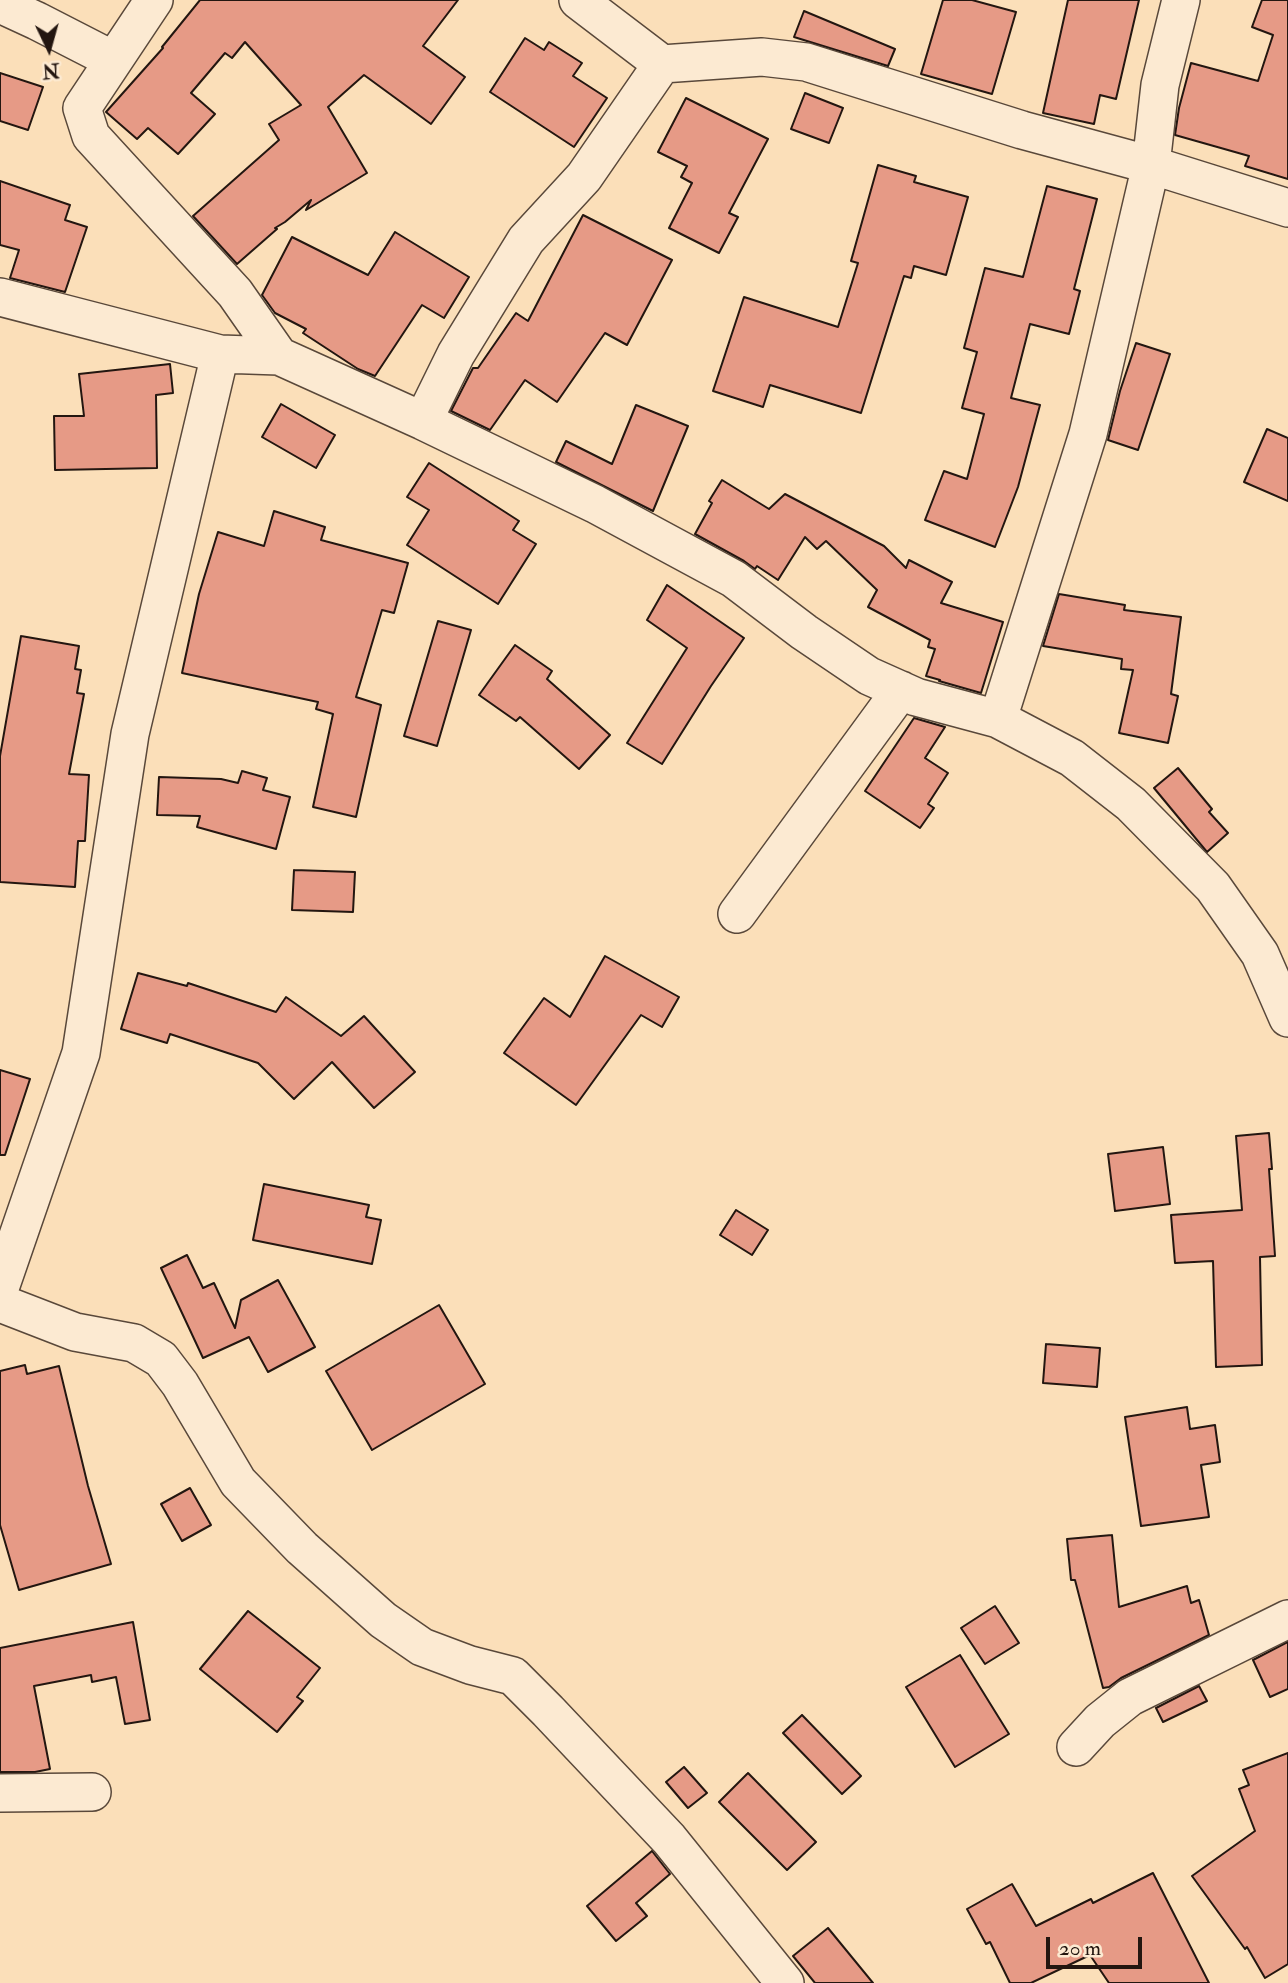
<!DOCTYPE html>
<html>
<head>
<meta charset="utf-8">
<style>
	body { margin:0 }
	#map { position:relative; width:1288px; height:1983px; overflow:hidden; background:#fbdfb9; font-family:"IM FELL Double Pica",serif }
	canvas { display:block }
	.north { position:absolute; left:14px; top:14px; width:70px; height:70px; -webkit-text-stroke:5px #fcead2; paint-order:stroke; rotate:175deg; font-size:19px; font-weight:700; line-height:28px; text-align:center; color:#231610 }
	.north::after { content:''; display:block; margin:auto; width:24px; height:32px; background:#231610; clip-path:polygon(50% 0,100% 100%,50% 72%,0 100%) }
	.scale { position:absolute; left:1046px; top:1937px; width:96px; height:32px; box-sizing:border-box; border:4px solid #231610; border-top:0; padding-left:9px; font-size:21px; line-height:24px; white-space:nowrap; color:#231610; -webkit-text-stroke:5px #fcead2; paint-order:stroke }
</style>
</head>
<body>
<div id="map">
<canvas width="1288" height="1983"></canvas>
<div class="north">N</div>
<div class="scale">20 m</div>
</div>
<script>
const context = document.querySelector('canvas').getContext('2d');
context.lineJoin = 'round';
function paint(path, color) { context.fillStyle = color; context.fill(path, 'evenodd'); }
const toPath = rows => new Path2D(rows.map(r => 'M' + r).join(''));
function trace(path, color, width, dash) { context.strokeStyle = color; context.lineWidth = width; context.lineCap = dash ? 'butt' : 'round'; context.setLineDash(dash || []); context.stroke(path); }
const building = toPath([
	[200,0,458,0,423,46,465,77,431,124,364,75,328,107,367,173,306,210,311,200,285,222,275,228,277,229,237,264,193,216,279,140,269,124,301,105,245,42,232,58,225,53,191,93,215,114,178,154,148,128,137,139,106,112,163,48,162,47,200,0],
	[943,0,972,0,1016,12,992,94,921,74,943,0],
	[1068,0,1139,0,1116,99,1100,95,1094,124,1043,113,1068,0],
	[1262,0,1288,0,1288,179,1245,166,1249,156,1175,135,1179,108,1191,63,1258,81,1273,35,1252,27,1262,0],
	[804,11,895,49,888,66,794,37,804,11],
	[525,38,544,50,549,42,582,63,573,76,607,98,574,147,490,92,525,38],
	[0,73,43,87,28,130,0,121,0,73],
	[805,93,843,108,829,143,791,129,805,93],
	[686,98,768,139,729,213,738,217,719,253,669,228,692,183,681,177,687,166,658,152,686,98],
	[878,165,916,176,914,182,968,197,946,275,914,266,911,278,904,276,861,413,770,385,763,407,713,391,744,297,838,327,858,263,851,261,878,165],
	[0,181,70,205,65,220,87,227,65,292,10,278,19,250,0,245,0,181],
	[1047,186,1097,199,1074,289,1080,291,1069,334,1030,324,1011,398,1040,405,1018,487,995,547,925,520,944,471,967,479,984,414,962,408,977,352,964,348,985,268,1023,277,1047,186],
	[583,215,672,260,627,345,605,333,557,402,525,380,490,430,451,411,473,368,478,368,516,313,528,321,583,215],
	[395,232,469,277,444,318,422,305,375,376,358,369,303,333,306,329,275,313,262,295,292,237,368,275,395,232],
	[1136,343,1170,354,1138,450,1108,440,1120,391,1136,343],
	[170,364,173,393,156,395,157,468,55,470,54,416,84,416,79,374,170,364],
	[281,404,335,435,316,468,262,437,281,404],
	[636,405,688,426,653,511,556,462,566,441,612,464,636,405],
	[1267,429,1288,438,1288,501,1244,482,1267,429],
	[429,463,519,521,513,530,536,544,498,604,407,545,429,510,407,497,429,463],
	[722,480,769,509,785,494,884,546,906,568,909,560,952,582,941,603,1003,622,981,693,939,681,940,680,926,676,935,649,928,647,930,640,868,607,877,590,826,541,817,549,805,537,778,580,757,566,755,569,744,561,695,534,712,503,709,501,722,480],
	[274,511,325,527,321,540,408,563,394,613,382,610,356,697,381,705,356,817,313,807,333,714,316,709,318,702,182,673,199,594,218,532,264,546,274,511],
	[667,585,744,638,711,686,662,764,627,743,687,648,647,620,667,585],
	[1059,594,1125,605,1124,610,1181,617,1171,694,1178,696,1168,743,1119,733,1133,670,1121,669,1122,659,1043,646,1059,594],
	[438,621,471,630,437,746,404,736,438,621],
	[21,636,79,646,75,669,81,670,77,693,84,694,69,774,89,775,85,841,78,841,75,887,0,882,0,756,21,636],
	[515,645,552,671,547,679,610,735,579,769,520,717,516,721,479,695,515,645],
	[914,718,945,727,925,758,948,773,928,804,934,808,920,828,865,791,914,718],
	[1178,768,1212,809,1209,812,1228,833,1207,852,1154,788,1178,768],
	[242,771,267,778,263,790,290,797,276,849,197,827,200,816,157,815,159,777,221,779,238,783,242,771],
	[294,870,355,872,353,912,292,910,294,870],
	[605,956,679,997,662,1027,641,1015,576,1105,504,1053,544,998,570,1017,605,956],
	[138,973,187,986,188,983,276,1012,286,997,341,1036,364,1016,415,1072,374,1108,332,1062,294,1099,258,1063,170,1034,167,1043,121,1029,138,973],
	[0,1070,30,1079,5,1155,0,1155,0,1070],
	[1269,1133,1272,1169,1269,1169,1275,1256,1260,1257,1262,1365,1216,1367,1213,1261,1175,1263,1171,1215,1242,1210,1236,1136,1269,1133],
	[1163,1147,1170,1204,1115,1211,1108,1154,1163,1147],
	[264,1184,369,1205,366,1217,381,1220,372,1264,253,1240,264,1184],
	[736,1210,768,1230,752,1255,720,1235,736,1210],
	[187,1255,203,1288,214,1283,235,1328,241,1300,278,1280,315,1347,268,1372,249,1337,203,1358,161,1268,187,1255],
	[439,1305,485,1384,372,1450,326,1371,439,1305],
	[1046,1344,1100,1348,1097,1387,1043,1383,1046,1344],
	[25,1365,27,1374,59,1366,88,1486,111,1564,19,1590,0,1525,0,1371,25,1365],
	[1187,1407,1190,1429,1215,1425,1220,1462,1201,1465,1209,1517,1141,1526,1125,1417,1187,1407],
	[190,1488,211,1525,182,1541,161,1504,190,1488],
	[1112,1535,1119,1607,1187,1586,1191,1603,1199,1600,1209,1635,1121,1678,1109,1687,1103,1688,1075,1580,1071,1580,1067,1539,1112,1535],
	[995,1606,1019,1643,985,1664,961,1628,995,1606],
	[248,1611,320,1668,297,1697,303,1701,277,1732,200,1669,248,1611],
	[133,1622,150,1720,125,1724,116,1677,92,1682,91,1675,34,1686,50,1769,35,1772,0,1772,0,1648,133,1622],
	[1288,1642,1288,1689,1270,1697,1253,1660,1288,1642],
	[960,1655,1009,1734,955,1767,906,1687,960,1655],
	[1199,1686,1207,1701,1163,1722,1156,1708,1199,1686],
	[802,1715,861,1776,842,1794,783,1733,802,1715],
	[1288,1753,1288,1964,1265,1978,1247,1947,1245,1949,1192,1876,1255,1831,1239,1789,1249,1785,1243,1770,1288,1753],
	[684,1767,707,1793,688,1808,666,1782,684,1767],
	[748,1773,816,1842,787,1870,719,1802,748,1773],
	[652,1851,670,1874,636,1903,647,1916,616,1941,587,1906,652,1851],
	[1153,1873,1209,1983,1109,1983,1090,1955,1031,1983,1010,1983,990,1942,986,1944,967,1909,1012,1884,1036,1926,1091,1899,1093,1903,1153,1873],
	[828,1928,873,1983,815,1983,793,1956,828,1928]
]);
paint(building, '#e69a86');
trace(building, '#231610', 2);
const minor = toPath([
	[154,0,82,108,91,136,235,293,279,356,423,421,595,504,734,579,804,632,869,676,916,697,998,719,1072,758,1131,804,1213,887,1260,954,1288,1018],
	[578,0,662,64,762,57,806,62,1022,130,1151,165,1288,208],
	[0,4,37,21,113,60],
	[0,297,220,354],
	[423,421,456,354,526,240,584,177,662,64],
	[998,719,1088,434,1151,165,1160,85,1181,0],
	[737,914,901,690],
	[0,1288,81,1053,130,734,220,354,279,356],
	[0,1303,75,1332,134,1343,161,1359,180,1384,238,1482,302,1548,383,1620,422,1647,470,1665,513,1676,548,1711,669,1839,785,1983],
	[1076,1747,1100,1721,1130,1697,1288,1619],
	[0,1793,92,1792]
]);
trace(minor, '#59483a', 40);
trace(minor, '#fcead2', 37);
</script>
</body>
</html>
